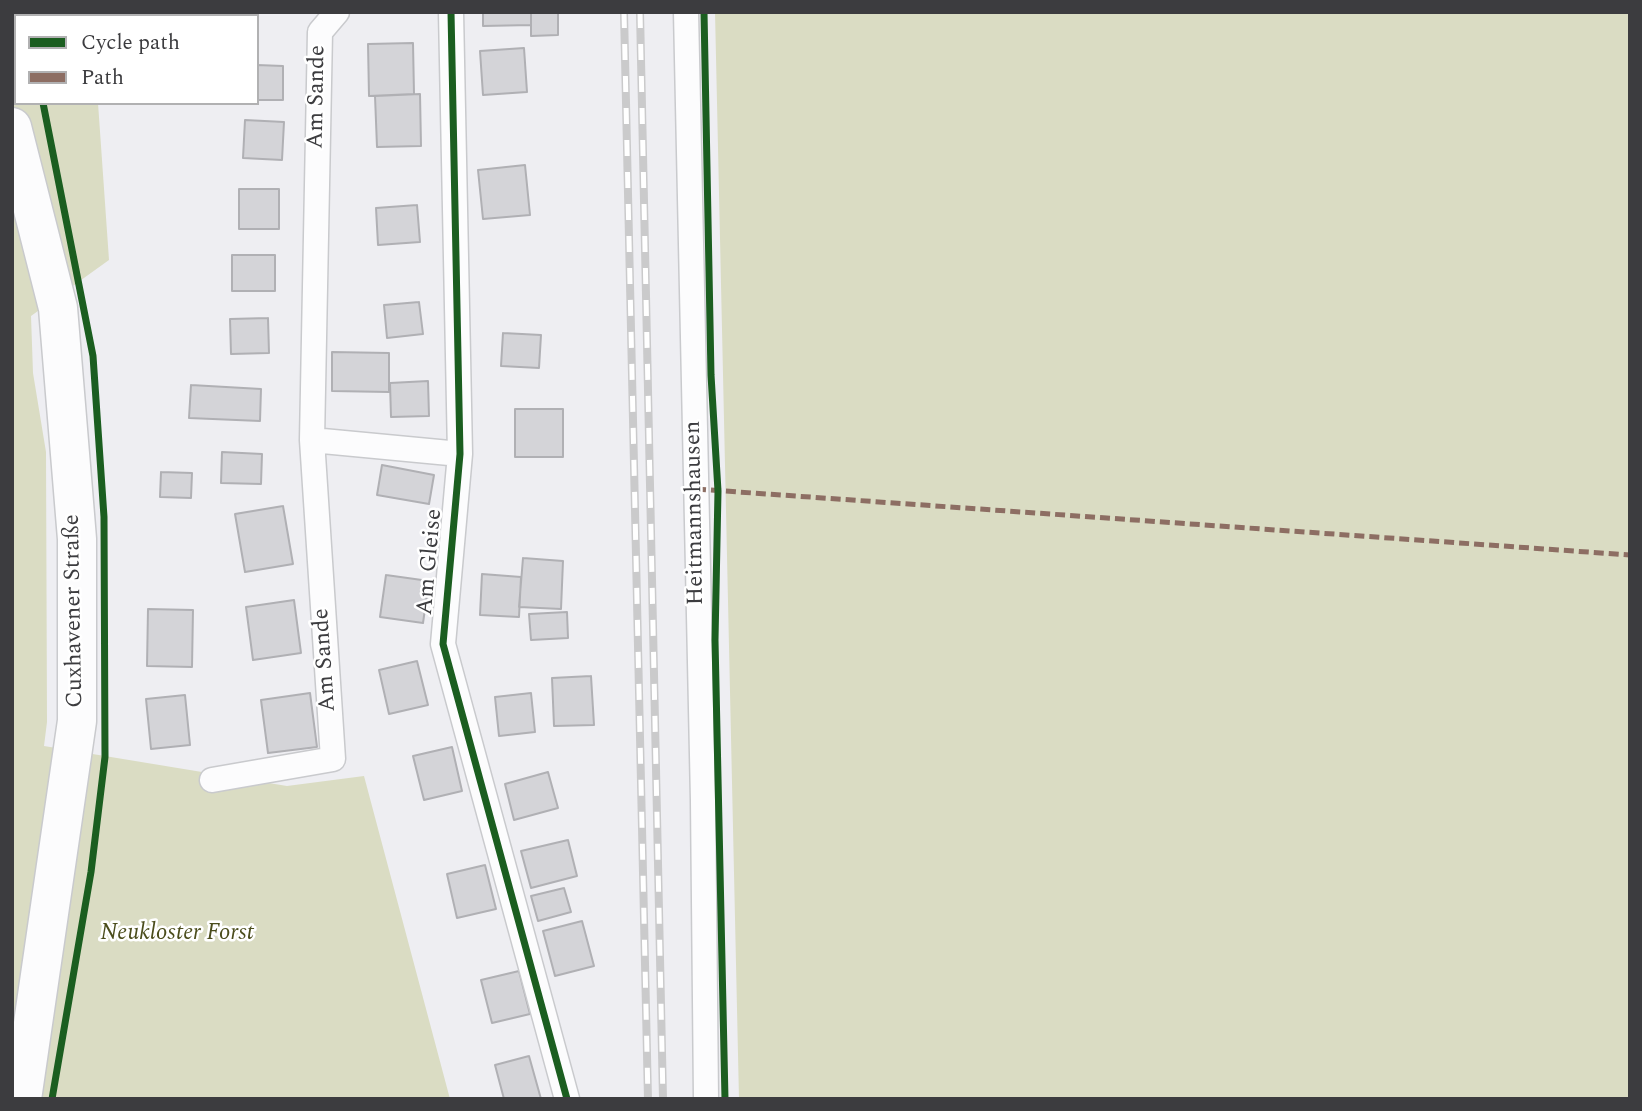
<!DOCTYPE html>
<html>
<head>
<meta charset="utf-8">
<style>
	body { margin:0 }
	#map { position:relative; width:1642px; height:1111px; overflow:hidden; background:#eeeef2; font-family:Spectral,serif }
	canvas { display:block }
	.frame { position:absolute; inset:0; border:14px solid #3c3c3f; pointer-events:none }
	.legend { position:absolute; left:14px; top:14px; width:245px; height:91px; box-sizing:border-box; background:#fff; border:2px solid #b1b1b2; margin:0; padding:9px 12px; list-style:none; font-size:21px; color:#3c3c3f }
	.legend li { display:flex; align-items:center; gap:14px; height:35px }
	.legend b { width:35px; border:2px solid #b1b1b2 }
</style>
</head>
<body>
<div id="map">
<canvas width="1642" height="1111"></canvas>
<div class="frame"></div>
<ul class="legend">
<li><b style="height:9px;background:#1b5e20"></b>Cycle path</li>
<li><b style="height:9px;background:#8d6e63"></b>Path</li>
</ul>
</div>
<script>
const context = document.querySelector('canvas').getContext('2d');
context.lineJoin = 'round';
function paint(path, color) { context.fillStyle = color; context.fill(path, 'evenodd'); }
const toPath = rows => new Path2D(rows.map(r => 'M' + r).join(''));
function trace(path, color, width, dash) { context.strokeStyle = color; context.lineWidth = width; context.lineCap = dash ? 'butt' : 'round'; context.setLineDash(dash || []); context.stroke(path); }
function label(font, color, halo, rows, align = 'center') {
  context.font = font + ' Spectral,serif'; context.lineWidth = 5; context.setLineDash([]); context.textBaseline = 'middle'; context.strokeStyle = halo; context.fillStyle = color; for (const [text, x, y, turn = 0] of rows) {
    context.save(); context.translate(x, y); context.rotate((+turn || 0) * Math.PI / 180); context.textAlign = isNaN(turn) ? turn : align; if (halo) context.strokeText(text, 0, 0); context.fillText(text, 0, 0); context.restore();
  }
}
paint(toPath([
	[12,12,92,12,92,16,16,16,16,103,98,103,109,260,31,316,33,373,46,452,47,722,44,746,287,786,364,776,450,1099,12,1099],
	[715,12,1630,12,1630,1099,739,1099]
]), '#dadcc3');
const building = toPath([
	[167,12,244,12,243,16,167,16,167,12],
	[483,12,531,12,531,25,483,26,483,12],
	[531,12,558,12,558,35,531,36,531,12],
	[413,43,414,94,369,96,368,44,413,43],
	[524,48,527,92,483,95,480,51,524,48],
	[257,65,283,66,283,100,257,100,257,65],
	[420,94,421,146,377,147,375,96,420,94],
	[245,120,284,122,282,160,243,158,245,120],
	[525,165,530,215,483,219,478,170,525,165],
	[239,189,279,189,279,229,239,229,239,189],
	[417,205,420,242,378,245,376,208,417,205],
	[232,255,275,255,275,291,232,291,232,255],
	[419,302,423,334,387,338,384,305,419,302],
	[268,318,269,353,231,354,230,319,268,318],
	[503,333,541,335,539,368,501,366,503,333],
	[332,352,389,353,389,392,332,391,332,352],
	[428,381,429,416,391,417,390,383,428,381],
	[191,385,261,389,260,421,189,418,191,385],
	[515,409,563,409,563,457,515,457,515,409],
	[222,452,262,454,261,484,221,483,222,452],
	[382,465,434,475,429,504,377,495,382,465],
	[161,472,192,473,191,498,160,497,161,472],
	[283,506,293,564,245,572,235,514,283,506],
	[523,558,563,561,561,609,519,607,523,558],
	[482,574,521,577,519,617,480,615,482,574],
	[386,575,429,581,423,623,380,617,386,575],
	[294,600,301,653,253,660,246,607,294,600],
	[148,609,193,610,192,667,147,666,148,609],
	[567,612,568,638,531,640,529,614,567,612],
	[417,661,428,705,389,714,379,670,417,661],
	[591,676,594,725,554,726,552,678,591,676],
	[310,693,317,747,268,753,261,700,310,693],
	[531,693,535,732,499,736,495,697,531,693],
	[185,695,190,745,151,749,146,699,185,695],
	[452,747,462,791,424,800,413,756,452,747],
	[548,772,558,808,514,820,505,784,548,772],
	[568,840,577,876,531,888,521,851,568,840],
	[485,865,496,909,457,918,447,874,485,865],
	[564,888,571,912,538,921,531,896,564,888],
	[582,921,594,966,555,976,543,931,582,921],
	[519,971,530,1014,492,1023,481,980,519,971],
	[529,1056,541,1099,504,1099,495,1065,529,1056]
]);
paint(building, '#d4d4d8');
trace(building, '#b0b0b4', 2);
const street = toPath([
	[451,12,460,454,443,644,567,1099],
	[686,12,703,801,706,1099],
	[312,440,320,32,337,12],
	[212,780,333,759,312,440,460,454]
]);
const primary = toPath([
	[12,127,58,308,77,539,77,721,22,1099]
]);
trace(street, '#c9cacd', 27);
trace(primary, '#c9cacd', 41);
trace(street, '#fcfcfd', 24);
trace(primary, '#fcfcfd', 38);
const rail = toPath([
	[624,12,648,1099],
	[640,12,663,1099]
]);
trace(rail, '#cacacb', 8);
trace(rail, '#fff', 5, [16]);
trace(toPath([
	[17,12,18,16],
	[696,489,1630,555]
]), '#8d6e63', 5, [10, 5]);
trace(toPath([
	[451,12,460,454,443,644,567,1099],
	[704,12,711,375,718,491,715,640,725,1099],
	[43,103,93,356,104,517,105,757,91,872,52,1099]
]), '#1b5e20', 7);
label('23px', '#3c3c3f', '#fff', [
	["Am Sande",318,97,-89],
	["Heitmannshausen",696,513,-91],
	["Am Gleise",431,562,-85],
	["Cuxhavener Straße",75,611,-91],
	["Am Sande",326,660,-94]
]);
label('italic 23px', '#4b4d1c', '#fff', [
	["Neukloster Forst",177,934]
]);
</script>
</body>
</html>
